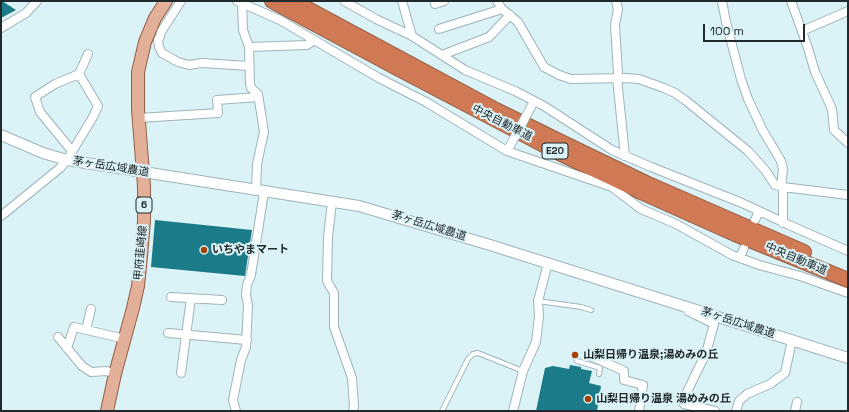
<!DOCTYPE html>
<html>
<head>
<meta charset="utf-8">
<style>
	body { margin:0 }
	#map { position:relative; width:849px; height:412px; overflow:hidden; background:#dbf2f7; font-family:"Space Grotesk",sans-serif }
	canvas { display:block }
	.frame { position:absolute; inset:0; border:2px solid #20292b; pointer-events:none }
	.scale { position:absolute; left:703px; top:24px; width:102px; height:18px; box-sizing:border-box; border:2px solid #20292b; border-top:0; padding-left:5px; font-size:12px; line-height:14px; white-space:nowrap; color:#20292b; -webkit-text-stroke:3px #dbf2f7; paint-order:stroke }
</style>
</head>
<body>
<div id="map">
<canvas width="849" height="412"></canvas>
<div class="frame"></div>
<div class="scale">100 m</div>
</div>
<script>
const context = document.querySelector('canvas').getContext('2d');
context.lineJoin = 'round';
function paint(path, color) { context.fillStyle = color; context.fill(path, 'evenodd'); }
const toPath = rows => new Path2D(rows.map(r => 'M' + r).join(''));
function trace(path, color, width, dash) { context.strokeStyle = color; context.lineWidth = width; context.lineCap = dash ? 'butt' : 'round'; context.setLineDash(dash || []); context.stroke(path); }
function label(font, color, halo, rows, align = 'center') {
  context.font = font + ' "Space Grotesk","Noto Sans JP",sans-serif'; context.lineWidth = 4; context.setLineDash([]); context.textBaseline = 'middle'; context.strokeStyle = halo; context.fillStyle = color; for (const [text, x, y, turn = 0] of rows) {
    context.save(); context.translate(x, y); context.rotate((+turn || 0) * Math.PI / 180); context.textAlign = isNaN(turn) ? turn : align; if (halo) context.strokeText(text, 0, 0); context.fillText(text, 0, 0); context.restore();
  }
}
paint(toPath([
	[1,1,2,1,16,10,1,18],
	[155,220,252,230,245,276,151,267],
	[570,365,581,367,581,369,592,371,589,383,601,386,597,411,536,411,545,368,553,366,569,369]
]), '#1b7b88');
const service = toPath([
	[538,301,581,307,591,310],
	[575,355,577,361,600,368,599,374],
	[442,411,468,359,473,354,478,353,523,371]
]);
const minor = toPath([
	[181,1,161,32,160,36,158,40,159,47,162,53,178,62,189,65,202,63,249,66],
	[237,1,280,20,379,78,426,102,507,151,612,187,641,209,676,224,732,255,759,265,800,276,848,293],
	[344,1,376,19,412,36,465,70,515,91,544,106,612,150,651,167,742,203,789,225,848,251],
	[402,1,412,36],
	[497,1,502,9,518,22,544,67,559,75,571,79,626,78,639,79,664,88,675,93,685,100,748,151,765,170,775,185,783,187,848,195],
	[616,1,618,9,615,25,618,73,617,78,625,156],
	[722,1,726,22,741,79,748,99,762,129,781,161,783,169,781,187],
	[791,1,808,48,815,72,832,109,834,130,848,143],
	[242,3,243,30,249,47,250,84,251,88,258,94,264,132,257,164,256,191],
	[435,4,444,1],
	[1,28,26,13,37,1],
	[439,29,502,9],
	[802,31,848,11],
	[249,47,307,45,313,41],
	[442,55,489,37,510,15],
	[139,118,218,113,217,100,258,97],
	[72,151,40,112,35,97,55,84,79,74],
	[783,187,783,223],
	[332,202,328,237,327,281,334,293,334,327,352,378,354,406,353,411],
	[1,216,60,168,67,160,93,117,98,106,79,74,88,54],
	[755,220,759,211],
	[740,257,744,248],
	[171,297,222,300],
	[688,311,714,324,706,353,684,398,684,404,715,411],
	[86,330,91,309],
	[168,333,247,340],
	[58,337,82,366,91,372,107,371,115,374],
	[67,348,74,327,125,339],
	[593,357,624,371,624,380,643,385,639,411],
	[181,373,191,298],
	[236,411,233,400,241,360,246,347,248,305,246,295,247,285,251,275,264,192],
	[513,411,523,371,536,342,539,316,538,301,548,263],
	[736,411,739,401,747,394,770,384,785,373,792,340],
	[795,411,797,402]
]);
const tertiary = toPath([
	[1,135,43,153,67,160,359,206,490,245,848,358]
]);
const primary = toPath([
	[107,411,115,374,133,308,138,286,141,256,144,221,144,186,138,109,138,72,145,42,155,18,166,1]
]);
const motorway = toPath([
	[272,1,397,68,557,152,641,192,735,234,848,280],
	[293,1,496,110,561,142,646,183,804,252]
]);
trace(service, '#9eb4b8', 6);
trace(minor, '#9eb4b8', 10);
trace(tertiary, '#9eb4b8', 12);
trace(primary, '#925e46', 14);
trace(motorway, '#925e46', 16);
trace(service, '#fff', 4);
trace(minor, '#fff', 8);
trace(tertiary, '#fff', 10);
trace(primary, '#e2af99', 12);
trace(motorway, '#cf7a55', 14);
const minorBridge = toPath([
	[510,146,532,105]
]);
trace(minorBridge, '#9eb4b8', 10, []);
trace(minorBridge, '#fff', 8);
for (const [x, y, r, color] of [
	[204,250,4,"#a44108"],
	[575,355,4,"#a44108"],
	[588,399,4,"#a44108"]
]) { const dot = new Path2D(); dot.arc(x, y, r, 0, 2 * Math.PI); context.fillStyle = color; context.fill(dot); trace(dot, '#dbf2f7', 1.5); }
for (const [x, y, w] of [
	[555,151,26],
	[144,205,16]
]) { const box = new Path2D(); box.roundRect(x - w / 2, y - 8, w, 16, 3); context.fillStyle = '#dbf2f7'; context.fill(box); trace(box, '#20292b', 1); }
label('bold 10px', '#20292b', null, [
	["E20",555,151],
	["6",144,205]
]);
label('11px', '#20292b', '#dbf2f7', [
	["中央自動車道",502,123,27],
	["茅ヶ岳広域農道",111,167,9],
	["茅ヶ岳広域農道",429,226,17],
	["甲府韮崎線",141,253,-85],
	["中央自動車道",796,259,23],
	["茅ヶ岳広域農道",738,323,18]
]);
label('bold 11px', '#20292b', '#dbf2f7', [
	["いちやまマート",212,250],
	["山梨日帰り温泉;湯めみの丘",583,355],
	["山梨日帰り温泉 湯めみの丘",596,399]
], 'left');
</script>
</body>
</html>
